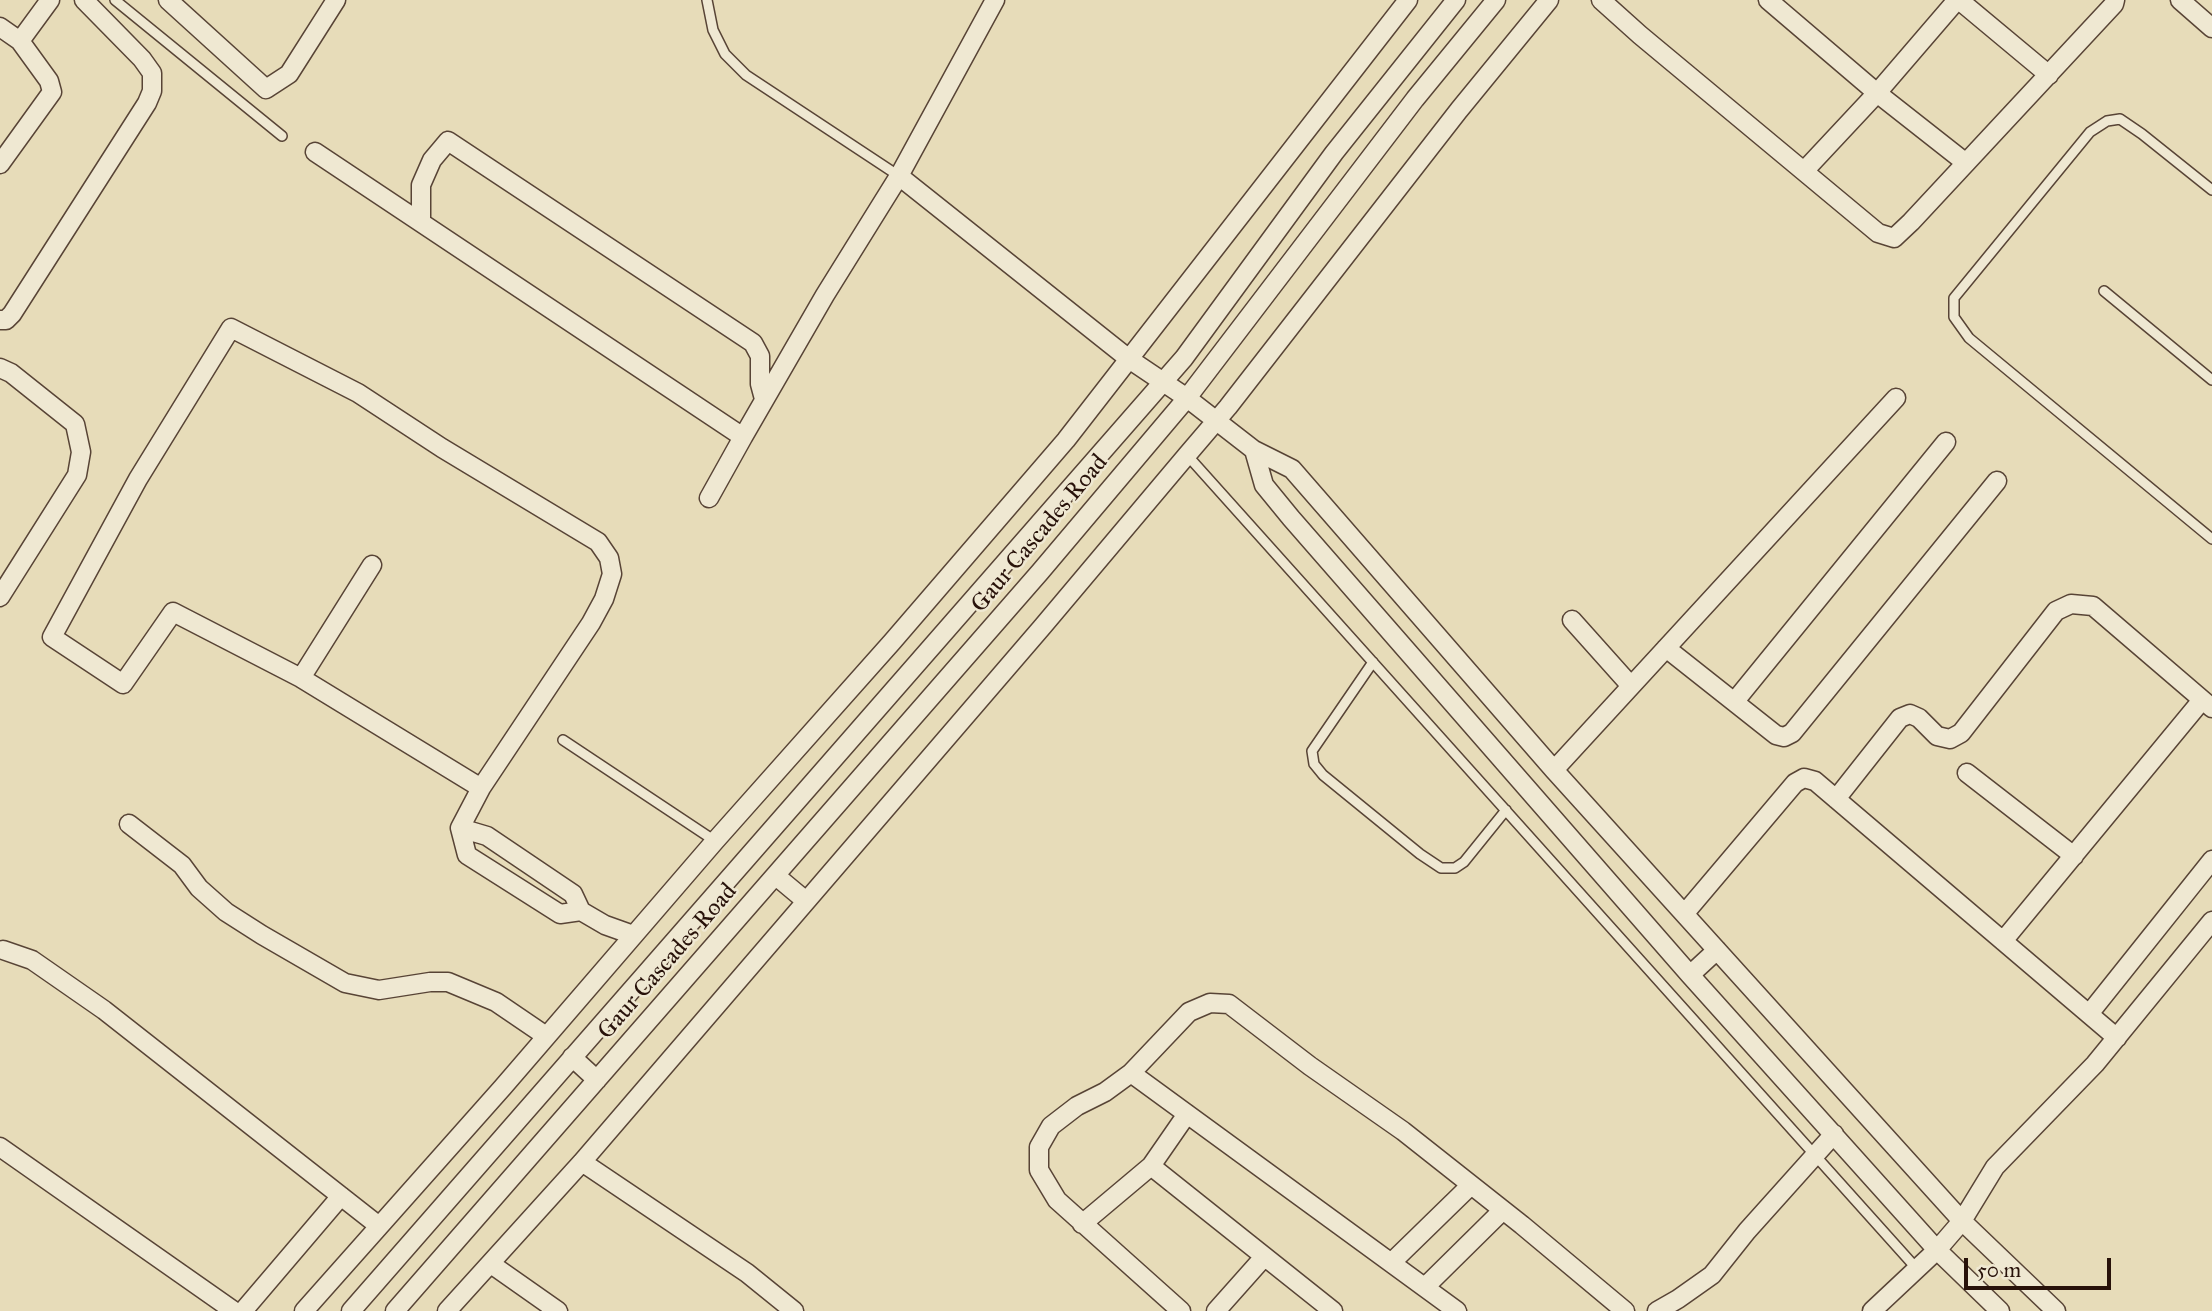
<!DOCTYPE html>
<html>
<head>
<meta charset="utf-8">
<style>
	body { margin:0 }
	#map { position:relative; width:2212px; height:1311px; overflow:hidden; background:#e7dcb9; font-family:"IM FELL Great Primer",serif }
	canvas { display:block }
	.scale { position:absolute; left:1964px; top:1258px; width:147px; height:32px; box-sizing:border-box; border:4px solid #28120a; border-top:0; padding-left:9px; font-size:21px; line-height:24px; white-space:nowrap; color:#28120a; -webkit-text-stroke:5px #efe8d2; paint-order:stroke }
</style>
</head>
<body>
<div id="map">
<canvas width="2212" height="1311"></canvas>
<div class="scale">50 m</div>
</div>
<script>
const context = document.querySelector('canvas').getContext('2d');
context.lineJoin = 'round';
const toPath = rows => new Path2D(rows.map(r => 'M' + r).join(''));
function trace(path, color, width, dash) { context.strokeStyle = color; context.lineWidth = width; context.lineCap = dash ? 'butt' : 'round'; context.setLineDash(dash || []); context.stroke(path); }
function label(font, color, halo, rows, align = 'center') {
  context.font = font + ' "IM FELL Great Primer",serif'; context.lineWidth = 5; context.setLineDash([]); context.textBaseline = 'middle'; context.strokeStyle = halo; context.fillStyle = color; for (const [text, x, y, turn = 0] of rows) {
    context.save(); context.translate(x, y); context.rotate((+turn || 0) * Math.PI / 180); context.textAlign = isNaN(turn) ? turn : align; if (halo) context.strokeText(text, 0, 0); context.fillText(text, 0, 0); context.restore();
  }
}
const service = toPath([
	[115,0,282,136],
	[707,0,713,30,725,54,746,75,899,176],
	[2212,190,2142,134,2120,119,2107,121,2090,132,1954,298,1954,317,1969,338,2212,539],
	[2104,291,2212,380],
	[1187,455,1917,1269],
	[1373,662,1312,751,1314,764,1323,775,1420,854,1441,868,1455,868,1464,862,1506,810],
	[563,740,715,841]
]);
const minor = toPath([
	[168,0,266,89,289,74,336,0],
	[1601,0,1640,35,1878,233,1894,238,1911,222,2114,4,2115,0],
	[1768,0,1877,93,1966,163],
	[1959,0,2049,75],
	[2180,0,2212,28],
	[0,27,20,41,50,0],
	[315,152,743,437,825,295,899,176,995,0],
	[0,164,52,92,49,81,20,41],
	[1805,170,1877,93,1957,0],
	[899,176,1129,359,1187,398,1254,450,1292,469,1554,770,1962,1221,2056,1311],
	[421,221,421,185,432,160,448,141,753,343,760,356,760,384,764,399],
	[0,320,6,320,12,314,147,103,152,91,152,73,142,59,84,0],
	[0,368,11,373,75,424,81,452,77,475,0,597],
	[1254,450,1264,485,1291,518,1690,975,1937,1250,2000,1311],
	[709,498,743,437],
	[372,565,301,678,173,612,123,684,52,637,138,479,231,328,358,393,442,448,598,542,609,558,612,574,604,599,591,623,481,788,460,828,467,855,560,914,581,911],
	[1572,620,1631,686],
	[1666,648,1776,735,1784,737,1792,733,1997,481],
	[301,678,481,788],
	[1735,701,1946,442],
	[1554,770,1896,398],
	[1967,773,2074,856],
	[1836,799,1900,718,1910,714,1919,718,1937,736,1950,739,1961,733,2056,611,2071,604,2093,606,2212,708],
	[129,824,182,865,199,888,226,912,262,935,345,983,379,990,430,982,448,982,496,1002,546,1036],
	[460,828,487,836,573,894,581,911,605,925,633,935],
	[776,876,806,901],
	[1685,913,1795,783,1804,778,1815,781,2117,1038],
	[2003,941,2202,700],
	[3,950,32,960,104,1010,379,1226],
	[1690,975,1717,950],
	[2089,1014,2212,860],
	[572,1057,597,1080],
	[1131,1073,1457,1311],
	[1187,1114,1151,1166,1333,1311],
	[0,1147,234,1311],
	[582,1162,747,1273,794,1311],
	[1082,1224,1151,1166],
	[1391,1263,1471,1185],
	[491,1264,558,1311],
	[1425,1287,1503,1210],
	[243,1311,341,1196],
	[304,1311,503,1087,715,841,892,642,1066,440,1408,0],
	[351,1311,1184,358,1334,153,1456,0],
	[395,1311,1040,572,1187,398,1415,99,1496,0],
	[447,1311,582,1162,1043,626,1187,455,1228,407,1459,110,1549,0],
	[1181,1311,1057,1200,1039,1170,1039,1147,1051,1126,1077,1106,1105,1092,1131,1073,1189,1012,1210,1003,1229,1004,1310,1066,1403,1131,1522,1225,1625,1311],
	[1216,1311,1264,1257],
	[1657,1311,1678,1299,1712,1275,1747,1231,1834,1134],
	[1872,1311,1937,1250,1962,1221,1995,1167,2095,1064,2212,921]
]);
trace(service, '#584436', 12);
trace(minor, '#584436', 21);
trace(service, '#efe8d2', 9);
trace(minor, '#efe8d2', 18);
label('24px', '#28120a', '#efe8d2', [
	["Gaur Cascades Road",1040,534,-50],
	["Gaur Cascades Road",668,962,-49]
]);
</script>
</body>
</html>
